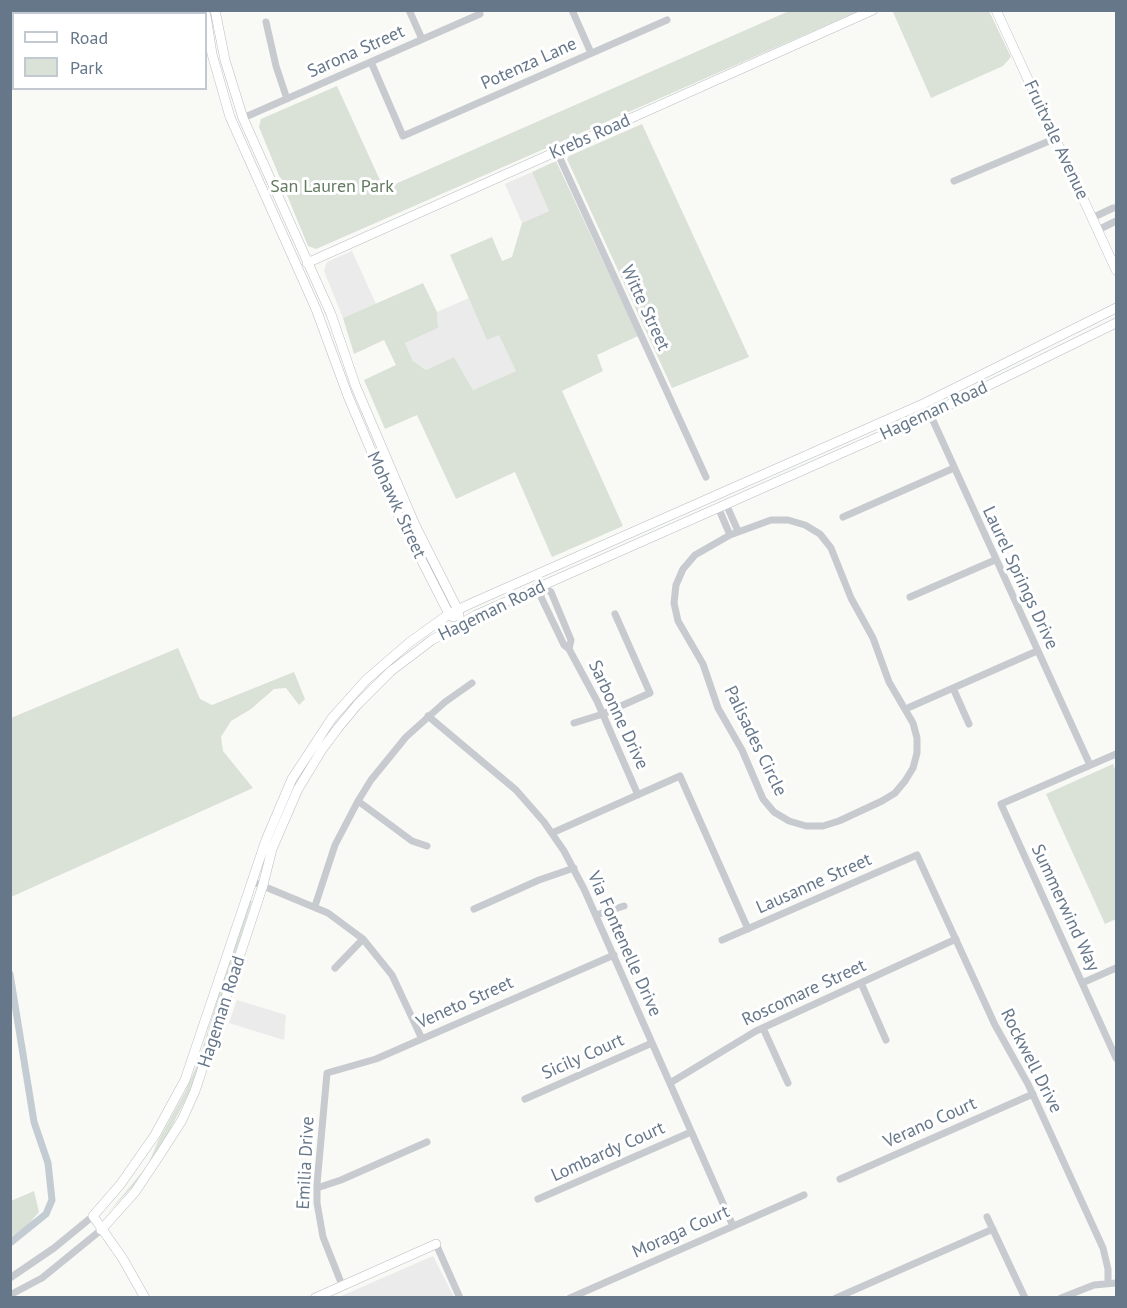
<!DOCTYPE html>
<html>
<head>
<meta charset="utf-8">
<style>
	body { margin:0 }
	#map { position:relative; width:1127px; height:1308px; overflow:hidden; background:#f9f9f6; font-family:"PT Sans",sans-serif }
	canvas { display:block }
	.frame { position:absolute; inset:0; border:12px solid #66778a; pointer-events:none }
	.legend { position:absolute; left:12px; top:12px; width:195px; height:78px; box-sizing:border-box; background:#fff; border:2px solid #c2c9d0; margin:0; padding:8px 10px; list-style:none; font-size:18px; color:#66778a }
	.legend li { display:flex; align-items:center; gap:12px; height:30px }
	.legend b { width:30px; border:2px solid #c2c9d0 }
</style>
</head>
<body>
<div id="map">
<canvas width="1127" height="1308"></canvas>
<div class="frame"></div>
<ul class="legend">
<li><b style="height:8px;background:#fff"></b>Road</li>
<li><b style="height:16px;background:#dae1d7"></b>Park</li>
</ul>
</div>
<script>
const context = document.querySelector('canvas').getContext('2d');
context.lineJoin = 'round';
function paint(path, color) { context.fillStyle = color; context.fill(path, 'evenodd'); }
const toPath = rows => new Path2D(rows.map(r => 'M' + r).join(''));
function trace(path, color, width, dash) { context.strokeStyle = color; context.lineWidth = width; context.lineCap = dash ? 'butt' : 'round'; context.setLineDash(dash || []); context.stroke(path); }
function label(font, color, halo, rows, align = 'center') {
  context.font = font + ' "PT Sans",sans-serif'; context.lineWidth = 6; context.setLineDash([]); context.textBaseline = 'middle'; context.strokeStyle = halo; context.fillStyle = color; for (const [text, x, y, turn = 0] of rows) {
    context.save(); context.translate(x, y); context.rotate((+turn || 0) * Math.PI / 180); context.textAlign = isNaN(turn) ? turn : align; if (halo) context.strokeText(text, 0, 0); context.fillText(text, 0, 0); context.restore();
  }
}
paint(toPath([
	[532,172,549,211,522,223,505,184],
	[352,251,376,304,343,318,324,271,327,262],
	[469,298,487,339,499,334,516,371,473,390,454,357,426,370,413,361,405,343,438,328,437,312],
	[237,1000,286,1015,284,1040,229,1023],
	[433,1256,454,1297,339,1297]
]), '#eaebea');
paint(toPath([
	[897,10,989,11,1011,57,1003,66,931,98,893,12],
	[789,11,859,11,316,249,308,246,259,127,261,119,337,86,384,189],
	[642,124,749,357,672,388,567,159,569,156],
	[556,161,638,336,597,355,603,371,562,391,623,526,552,557,515,472,456,499,417,415,385,429,364,380,396,365,384,340,354,354,343,318,423,283,437,312,438,328,405,343,413,361,426,370,454,357,473,390,516,371,499,335,487,340,450,255,492,237,502,261,512,257,522,223,549,211,532,172],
	[178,648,200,699,212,705,294,672,305,699,299,705,286,688,274,689,251,709,231,721,221,737,223,751,253,788,11,897,11,718],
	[1113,764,1116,772,1116,919,1105,924,1046,794],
	[250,900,252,901,203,1057,188,1095,160,1149,134,1185,108,1213,148,1165,158,1141,185,1092,198,1063,245,909],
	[34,1191,39,1212,26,1227,11,1237,11,1201]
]), '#dae1d7');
trace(toPath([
	[125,14,133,10],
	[10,64,14,63],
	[10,974,34,1122,48,1163,52,1200,46,1214,10,1243]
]), '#c2ccd2', 7);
const secondary = toPath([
	[215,10,225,60,243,118,331,314,356,387,415,525,458,610,459,616],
	[996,10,1116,270],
	[206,16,212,54,230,117,316,309,348,396,398,514,449,614,453,617],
	[307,263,873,10],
	[101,1230,135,1192,161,1153,182,1120,195,1091,263,885,272,849,298,789,323,748,338,728,357,705,391,671,432,640,476,615,930,414,1116,323],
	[145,1298,123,1259,93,1216,120,1185,155,1135,185,1080,266,840,292,779,332,718,366,680,410,642,449,614,472,603,925,403,1116,308],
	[315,1298,436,1244]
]);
trace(secondary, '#b9bec3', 10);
trace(toPath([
	[409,10,422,39],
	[572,10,591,53],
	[266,22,276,66,287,99],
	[371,62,403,136,667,20],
	[243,118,480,14],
	[557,152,706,477],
	[954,181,1054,139],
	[1092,218,1113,208,1116,208],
	[1098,230,1116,221],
	[925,403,1090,765],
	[726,504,738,531],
	[718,507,730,535],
	[843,517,954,468],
	[771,520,788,520,805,525,820,534,831,548,851,598,873,638,889,682,913,723,917,738,917,753,913,768,905,781,895,793,882,801,839,821,823,826,806,826,789,821,774,812,763,799,742,750,718,708,703,664,678,621,674,603,676,585,683,569,695,555,730,535,771,520],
	[542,586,541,597,564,645,569,649,597,701,638,795],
	[542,586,551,592,571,640,569,649],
	[910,597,995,560],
	[953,688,969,724],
	[910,707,1037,651],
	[428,716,516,790,544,822,564,851,584,889,733,1226],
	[574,723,603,714,650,693,615,614],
	[1116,754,1001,804,1116,1058],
	[358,801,412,841,427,846],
	[552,833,680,776,748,929],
	[251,881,328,913,363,939,392,975,422,1039],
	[315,906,335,845,358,801,371,780,406,737,445,702,472,683],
	[474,909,539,880,574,868],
	[596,915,624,906],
	[722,940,917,855,995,1025,1028,1084,1103,1248,1108,1269,1108,1283],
	[335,968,363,939],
	[861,983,886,1040],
	[1082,983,1116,968],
	[763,1028,788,1083],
	[670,1083,756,1031,956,939],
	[525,1099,652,1043],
	[840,1179,1033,1094],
	[317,1188,341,1180,427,1142],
	[538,1199,691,1132],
	[987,1217,1025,1298],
	[436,1244,460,1298],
	[10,1278,54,1248,93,1216],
	[342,1285,323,1237,317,1203,317,1184,327,1073,376,1059,614,955],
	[10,1295,42,1278,101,1230],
	[570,1298,804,1195],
	[836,1298,993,1229],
	[1061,1298,1094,1285,1116,1283]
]), '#c7cacf', 7);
trace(secondary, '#fff', 9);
label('18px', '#66778a', '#fff', [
	["Sarona Street",356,52,-24],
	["Potenza Lane",529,64,-24],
	["Krebs Road",590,137,-24],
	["Fruitvale Avenue",1056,140,65],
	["Witte Street",645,308,65],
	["Hageman Road",934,411,-25],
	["Mohawk Street",396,505,65],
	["Laurel Springs Drive",1020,578,65],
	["Hageman Road",492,611,-26],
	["Sarbonne Drive",618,715,65],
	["Palisades Circle",755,741,64],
	["Lausanne Street",814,884,-24],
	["Summerwind Way",1065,908,65],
	["Via Fontenelle Drive",624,944,66],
	["Roscomare Street",804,993,-25],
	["Veneto Street",465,1003,-24],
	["Hageman Road",222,1012,-72],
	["Sicily Court",583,1057,-24],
	["Rockwell Drive",1031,1061,63],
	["Verano Court",930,1123,-24],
	["Lombardy Court",608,1152,-24],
	["Emilia Drive",306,1163,-87],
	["Moraga Court",681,1232,-24]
]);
label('18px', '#647a61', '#fff', [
	["San Lauren Park",332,187]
]);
</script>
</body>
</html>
